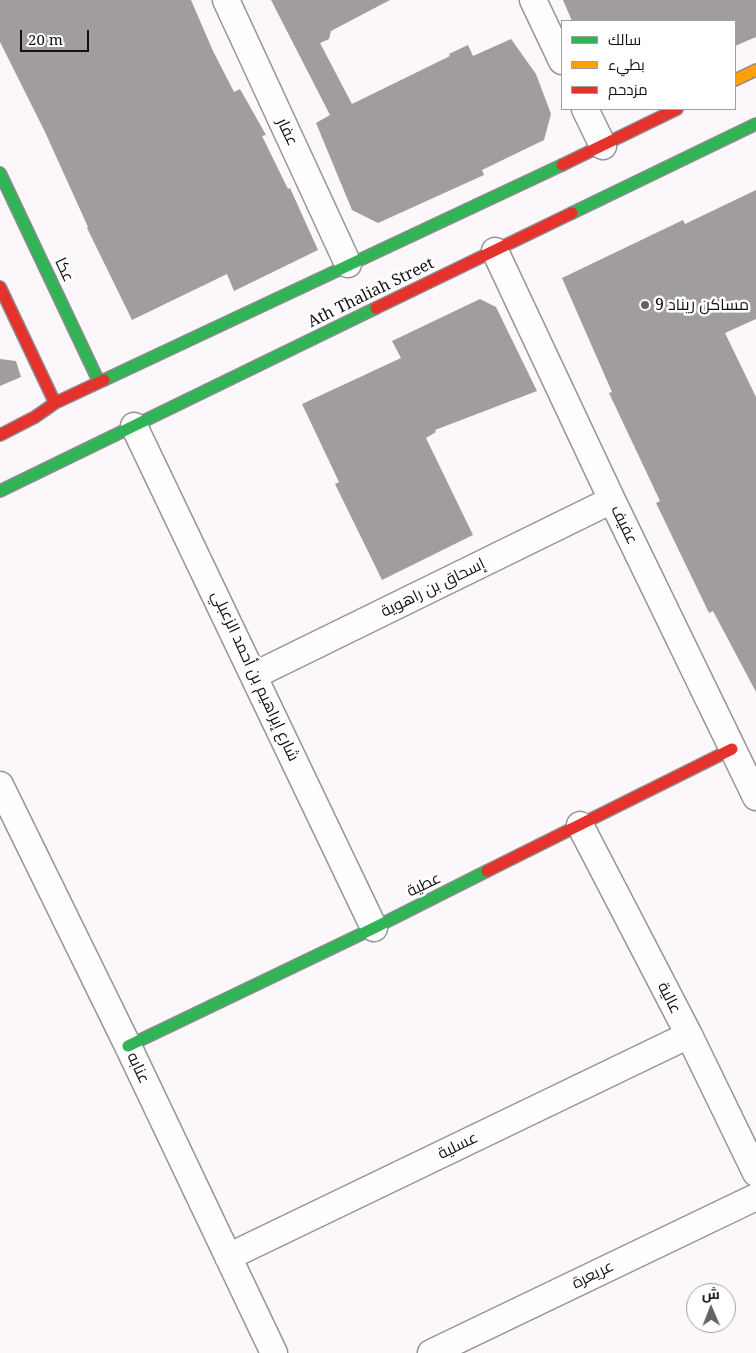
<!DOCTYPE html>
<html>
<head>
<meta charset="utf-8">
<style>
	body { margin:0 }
	#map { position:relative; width:756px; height:1353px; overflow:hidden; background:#fcf7fb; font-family:"Noto Serif",Cairo,serif }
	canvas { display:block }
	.legend { position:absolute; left:561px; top:20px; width:175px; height:90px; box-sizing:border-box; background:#fff; border:1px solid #a0a0a0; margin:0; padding:6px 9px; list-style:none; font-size:15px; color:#111 }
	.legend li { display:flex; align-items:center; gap:10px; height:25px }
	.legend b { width:25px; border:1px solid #a0a0a0 }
	.north { position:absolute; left:686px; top:1283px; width:50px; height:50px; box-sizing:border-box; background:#fff; border:1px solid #a0a0a0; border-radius:50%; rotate:359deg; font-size:14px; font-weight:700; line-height:20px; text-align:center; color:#111 }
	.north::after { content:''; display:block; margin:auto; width:18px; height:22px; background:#636263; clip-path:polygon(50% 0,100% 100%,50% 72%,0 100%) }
	.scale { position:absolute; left:20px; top:30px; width:69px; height:22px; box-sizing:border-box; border:2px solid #111; border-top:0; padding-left:6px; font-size:15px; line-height:18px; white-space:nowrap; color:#111; -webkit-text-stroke:4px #fff; paint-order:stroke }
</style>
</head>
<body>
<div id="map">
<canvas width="756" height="1353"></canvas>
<ul class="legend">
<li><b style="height:6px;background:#30b455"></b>سالك</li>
<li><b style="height:6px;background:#ff9f0a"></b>بطيء</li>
<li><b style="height:6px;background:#e5322d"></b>مزدحم</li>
</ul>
<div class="north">ش</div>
<div class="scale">20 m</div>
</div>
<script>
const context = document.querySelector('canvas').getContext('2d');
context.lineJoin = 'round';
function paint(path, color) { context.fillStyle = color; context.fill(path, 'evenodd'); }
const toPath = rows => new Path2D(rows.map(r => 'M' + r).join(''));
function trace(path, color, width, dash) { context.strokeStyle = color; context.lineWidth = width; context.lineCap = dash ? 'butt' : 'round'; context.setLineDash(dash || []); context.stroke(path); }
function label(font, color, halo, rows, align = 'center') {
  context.font = font + ' "Noto Serif",Cairo,serif'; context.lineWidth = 5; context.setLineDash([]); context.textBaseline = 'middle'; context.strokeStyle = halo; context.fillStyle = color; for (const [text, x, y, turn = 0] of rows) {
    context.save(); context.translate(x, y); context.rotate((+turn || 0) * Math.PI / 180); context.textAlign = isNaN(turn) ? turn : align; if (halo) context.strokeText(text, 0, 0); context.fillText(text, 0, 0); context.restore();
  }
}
paint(toPath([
	[0,0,191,0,213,51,234,92,240,89,266,135,262,136,288,189,290,188,318,250,234,291,227,274,132,320,87,228,88,227,45,132,0,42],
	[271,0,390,0,331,31,329,39,320,43,352,104,450,56,449,54,468,45,473,56,511,39,536,74,551,114,544,140,482,170,484,175,378,223,352,210,316,123,330,115],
	[563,0,756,0,756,37,735,46,735,21,572,21],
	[756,190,756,319,725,333,756,397,756,692,713,611,709,613,656,503,660,501,609,393,612,392,562,278,683,220,685,224],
	[480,299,496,307,537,391,435,430,436,432,426,438,473,535,382,580,335,484,339,482,302,404,401,358,392,341],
	[0,359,16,361,21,377,0,386]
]), '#a09ca0');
const street = toPath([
	[226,0,348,264],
	[533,0,562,61],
	[585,109,603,146],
	[495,251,612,500,756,797],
	[134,426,374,928],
	[255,675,612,500],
	[0,785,128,1046,274,1353],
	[580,825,689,1035,756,1173],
	[228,1257,689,1035],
	[431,1353,756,1197]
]);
const fast = toPath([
	[0,173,99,382],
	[572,213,756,124],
	[104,380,562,165],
	[0,491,376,308],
	[128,1046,374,928,487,871]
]);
const slow = toPath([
	[735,80,756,70]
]);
const jam = toPath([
	[562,165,677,109],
	[0,287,55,403],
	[376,308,572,213],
	[0,435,35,417,55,403,104,380],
	[487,871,732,749]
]);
trace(street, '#979596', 29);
trace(fast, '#8d8b8d', 14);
trace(slow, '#8d8b8d', 14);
trace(jam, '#8d8b8d', 14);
trace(street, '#fffefe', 26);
trace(fast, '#30b455', 11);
trace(slow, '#ff9f0a', 11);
trace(jam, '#e5322d', 11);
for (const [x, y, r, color] of [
	[645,305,5,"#636263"]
]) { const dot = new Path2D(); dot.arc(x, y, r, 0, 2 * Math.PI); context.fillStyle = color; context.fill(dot); trace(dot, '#fff', 2); }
label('16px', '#111', '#fff', [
	["عفار",287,132,65],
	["عكا",64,270,65],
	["Ath Thaliah Street",371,293,-26],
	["عفيف",624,525,64],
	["إسحاق بن راهوية",433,588,-26],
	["شارع إبراهيم بن أحمد الزعبلي",255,676,65],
	["عطية",424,885,-26],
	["عالية",669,998,63],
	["عنابه",138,1068,65],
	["عسلية",458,1146,-26],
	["عريعرة",593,1275,-26]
]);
label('16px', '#111', '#fff', [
	["مساكن ريناد 9",655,305]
], 'left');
</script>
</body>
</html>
